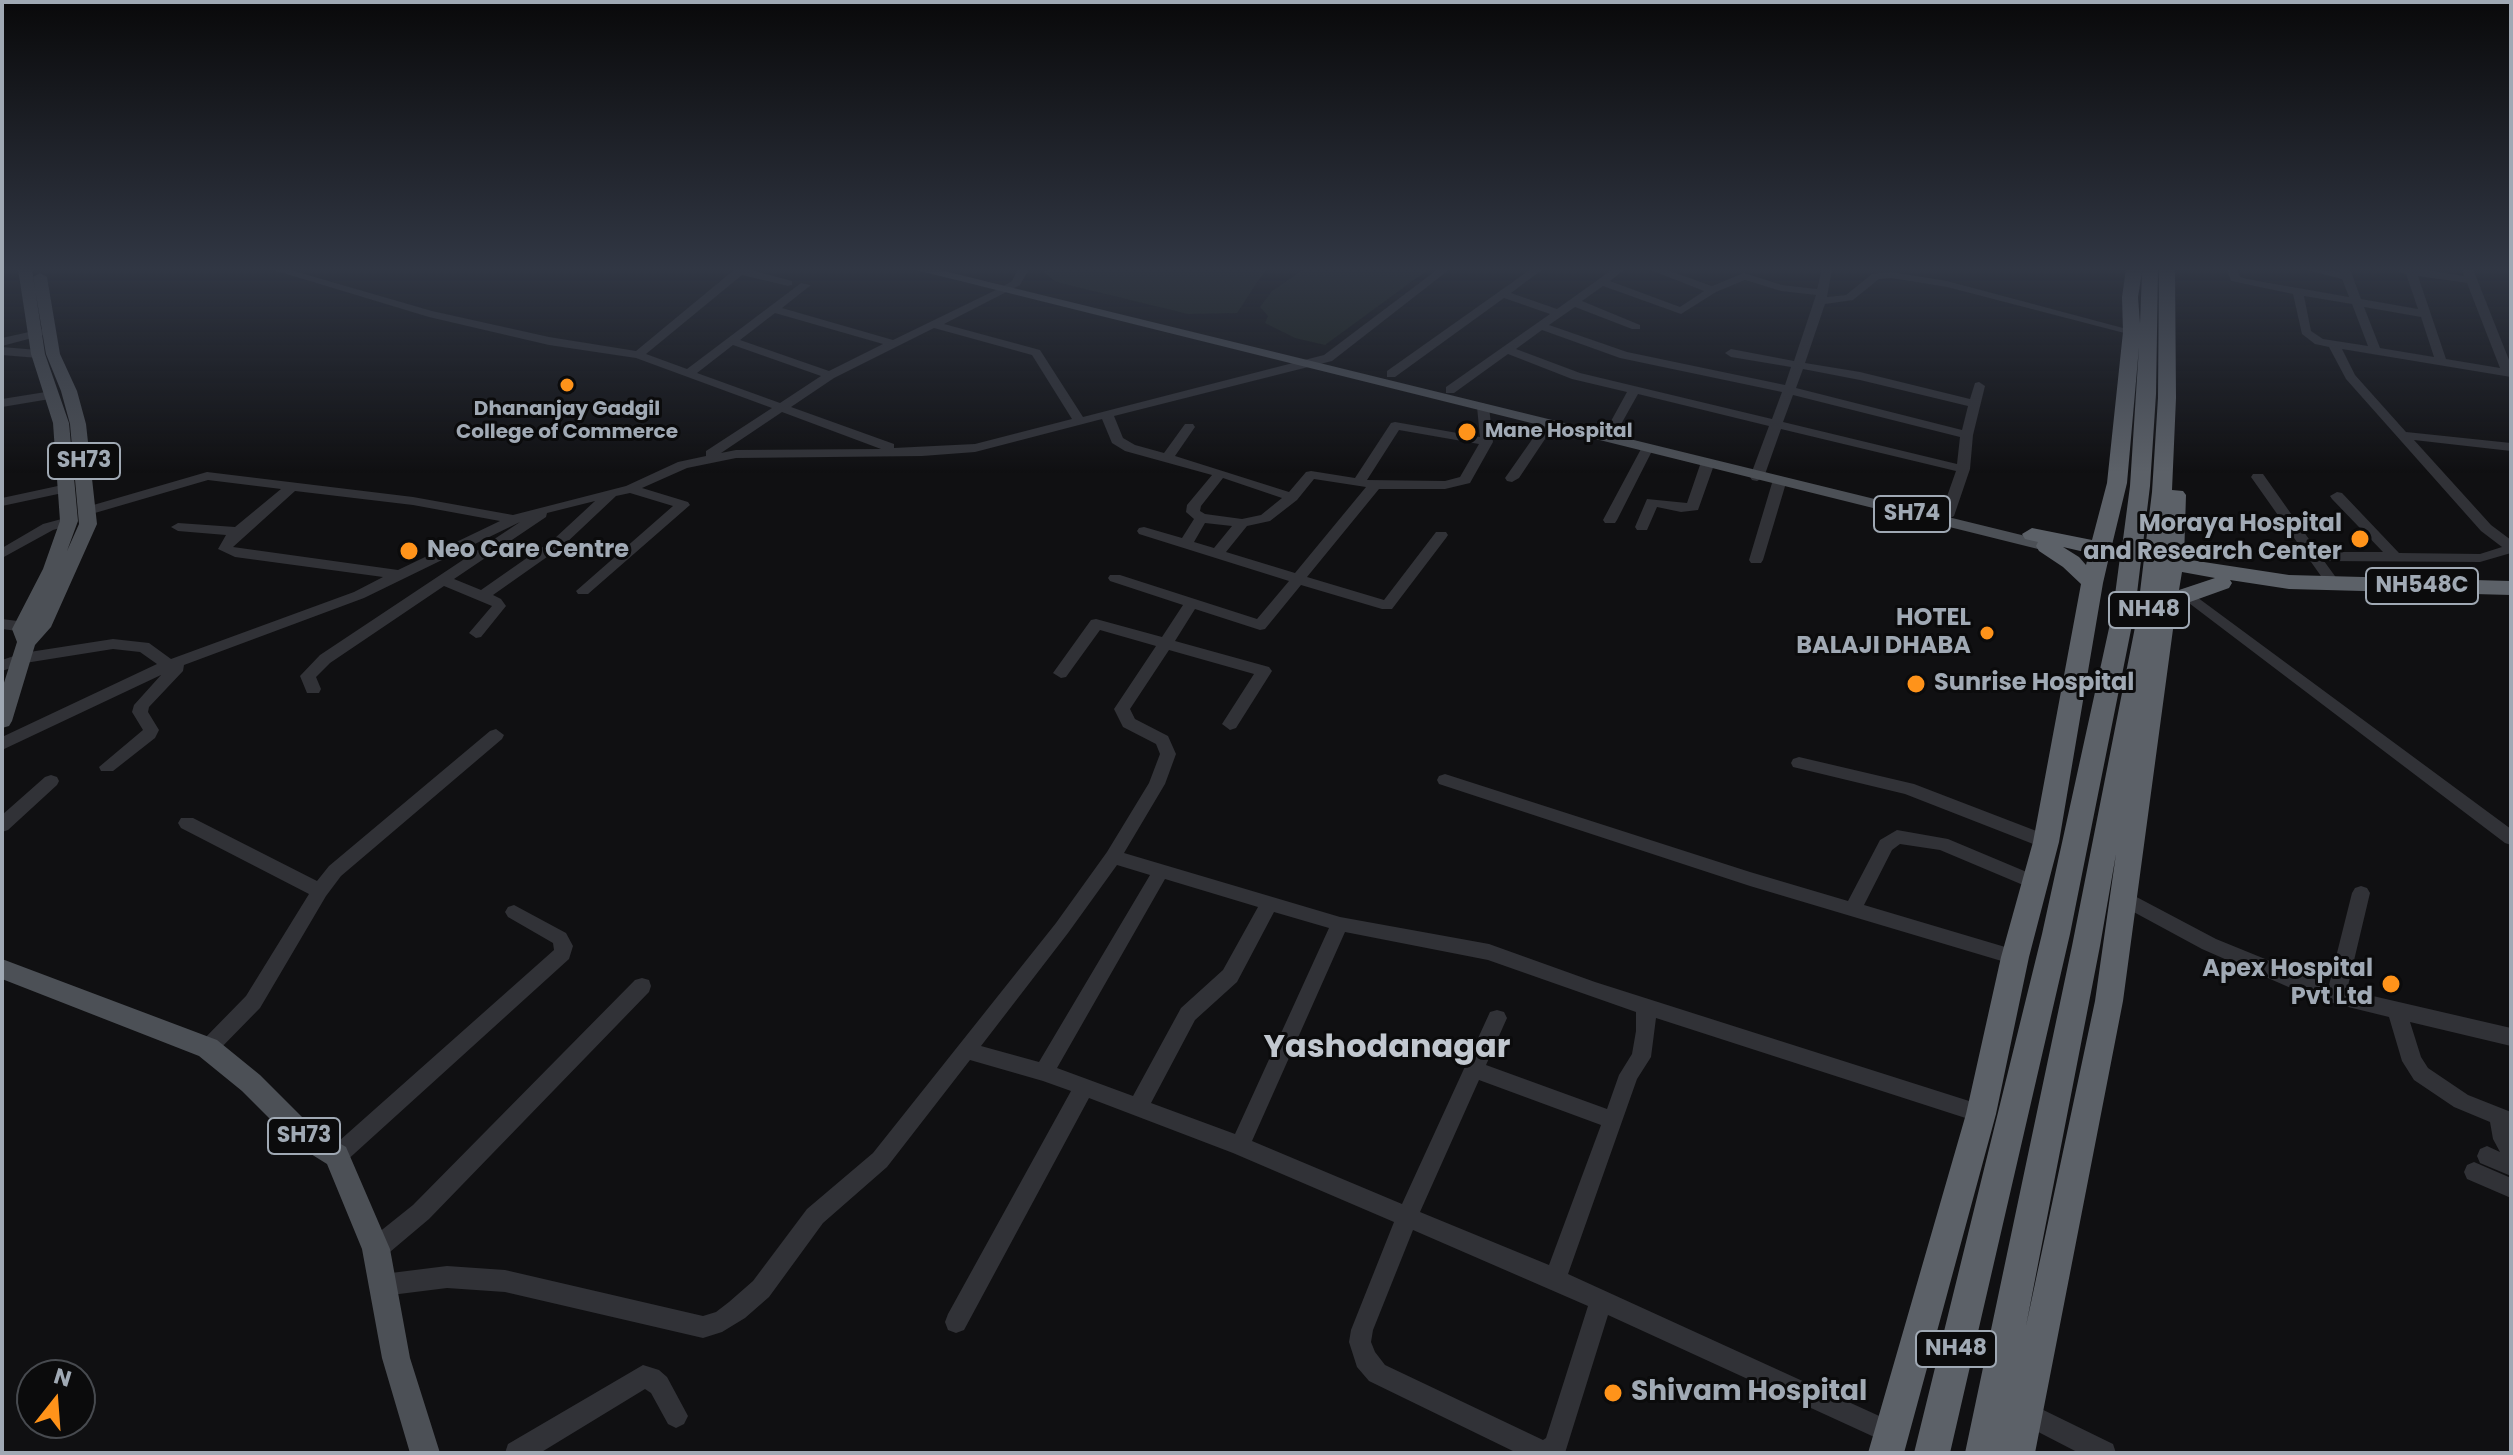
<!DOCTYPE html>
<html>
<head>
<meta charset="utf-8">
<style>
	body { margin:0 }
	#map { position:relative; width:2513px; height:1455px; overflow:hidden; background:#101012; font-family:Poppins,sans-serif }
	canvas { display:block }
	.frame { position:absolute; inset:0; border:4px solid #a0a9b4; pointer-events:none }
	.north { position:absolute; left:16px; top:1359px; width:80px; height:80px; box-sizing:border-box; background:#0b0b0c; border:2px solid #474a4f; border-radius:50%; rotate:17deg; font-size:22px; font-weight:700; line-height:32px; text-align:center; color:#a0a9b4 }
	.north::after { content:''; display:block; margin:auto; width:28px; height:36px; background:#ff931a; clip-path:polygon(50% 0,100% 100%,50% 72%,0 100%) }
</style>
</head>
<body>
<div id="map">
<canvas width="2513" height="1455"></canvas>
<div class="frame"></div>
<div class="north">N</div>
</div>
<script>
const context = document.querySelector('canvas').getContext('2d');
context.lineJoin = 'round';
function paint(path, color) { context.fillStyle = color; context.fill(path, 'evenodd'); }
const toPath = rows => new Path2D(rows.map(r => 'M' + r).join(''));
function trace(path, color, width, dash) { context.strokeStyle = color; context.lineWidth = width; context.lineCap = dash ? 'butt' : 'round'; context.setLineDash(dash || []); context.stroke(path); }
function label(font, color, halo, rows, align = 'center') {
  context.font = font + ' Poppins,sans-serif'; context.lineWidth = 6; context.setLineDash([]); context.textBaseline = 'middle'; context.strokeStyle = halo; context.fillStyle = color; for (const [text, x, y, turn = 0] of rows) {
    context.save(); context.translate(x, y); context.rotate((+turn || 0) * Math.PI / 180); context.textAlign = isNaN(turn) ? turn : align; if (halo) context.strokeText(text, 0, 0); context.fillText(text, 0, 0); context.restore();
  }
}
paint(toPath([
	[1045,269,1266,269,1237,313,1188,314,1056,282,1044,272],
	[1304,269,1429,269,1325,345,1295,338,1265,323,1268,316,1260,307,1272,291]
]), '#1a211a');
paint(toPath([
	[270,269,287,269,432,311,549,337,636,351,735,269,747,269,792,281,792,285,788,286,742,275,646,354,687,369,801,283,811,285,782,308,893,340,1000,288,1012,281,1018,269,1029,269,1020,285,944,324,1040,350,1083,417,1324,355,1438,269,1450,269,1332,361,1114,416,1123,438,1135,445,1164,453,1185,424,1193,424,1195,427,1175,456,1289,492,1306,472,1311,471,1355,478,1391,423,1395,422,1480,437,1477,407,1483,403,1489,407,1493,442,1470,483,1445,489,1379,489,1307,577,1384,600,1436,532,1446,532,1448,535,1446,538,1392,609,1382,609,1301,585,1265,629,1260,630,1195,609,1175,641,1269,667,1272,671,1236,728,1230,730,1222,724,1254,674,1169,650,1130,709,1135,719,1168,736,1176,754,1165,784,1124,853,1340,917,1489,944,1595,982,1988,1107,1991,1114,1988,1121,1981,1123,1656,1018,1651,1057,1637,1079,1568,1274,1899,1425,1903,1433,1899,1441,1891,1445,1883,1441,1608,1315,1565,1453,1517,1453,1369,1381,1357,1367,1349,1342,1351,1330,1394,1222,1233,1153,1089,1098,964,1330,956,1333,948,1330,945,1322,948,1314,1071,1091,1043,1081,970,1060,887,1167,823,1223,769,1297,745,1318,722,1332,703,1338,505,1292,447,1288,383,1296,375,1293,372,1285,375,1277,383,1274,447,1266,505,1270,703,1316,716,1312,729,1302,753,1281,807,1209,873,1153,1056,923,1107,852,1149,783,1160,754,1156,744,1123,727,1114,709,1156,646,1100,630,1066,677,1061,678,1053,673,1091,620,1096,619,1162,637,1183,605,1110,581,1108,578,1110,575,1120,575,1257,619,1289,581,1139,534,1137,531,1139,528,1144,527,1182,538,1194,519,1186,512,1187,505,1212,475,1125,451,1112,443,1102,419,975,452,922,456,736,458,687,468,642,488,688,502,690,505,588,594,578,594,576,591,673,506,630,493,616,496,564,545,493,595,501,599,506,606,481,637,476,638,469,633,492,606,444,586,330,663,316,677,321,689,319,693,307,693,300,676,320,655,520,522,364,598,184,665,183,671,149,707,148,712,159,730,155,738,113,771,101,771,99,767,143,730,132,712,134,705,161,675,2,750,2,737,157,664,140,652,113,649,25,663,2,671,2,660,23,653,113,639,149,643,171,659,354,592,383,577,235,557,218,549,226,535,178,531,171,527,178,523,235,527,281,489,208,480,88,515,83,514,83,508,207,472,413,497,513,515,626,486,678,462,706,456,706,451,772,408,636,358,549,345,429,317,270,269],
	[775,313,883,344,829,371,740,340,775,313],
	[934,328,1032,355,1072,419,975,444,894,448,894,444,791,407,834,378,934,328],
	[733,345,821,376,780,403,697,373,733,345],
	[782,412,881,449,736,450,721,453,782,412],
	[1399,430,1479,444,1460,477,1445,481,1367,480,1399,430],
	[1223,478,1282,498,1261,515,1242,519,1205,514,1200,511,1201,506,1223,478],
	[1314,479,1366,487,1295,573,1226,552,1247,526,1270,521,1297,500,1314,479],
	[295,491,413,505,500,521,398,570,233,547,295,491],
	[595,501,554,539,481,590,454,579,546,517,547,513,595,501],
	[1205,523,1232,526,1214,548,1194,542,1205,523],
	[1117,865,1150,875,1039,1062,981,1046,1068,933,1117,865],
	[1165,879,1258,907,1223,970,1181,1008,1133,1096,1057,1068,1165,879],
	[1274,912,1329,928,1235,1134,1151,1103,1195,1020,1237,982,1274,912],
	[1345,932,1488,960,1636,1012,1636,1031,1632,1054,1619,1075,1607,1109,1486,1065,1507,1018,1504,1012,1497,1010,1490,1012,1402,1204,1252,1141,1345,932],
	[1479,1080,1601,1125,1549,1265,1420,1212,1479,1080],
	[1413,1230,1588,1306,1546,1438,1543,1440,1385,1365,1375,1352,1371,1342,1373,1330,1413,1230],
	[1531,269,1543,269,1511,293,1557,309,1613,269,1625,269,1610,281,1680,307,1704,291,1648,269,1664,269,1712,286,1744,273,1782,285,1817,289,1822,269,1832,269,1827,297,1846,295,1872,274,1891,272,1947,281,2138,332,2132,335,1947,287,1891,278,1879,279,1853,300,1825,304,1805,363,1860,372,1970,399,1975,383,1979,382,1985,386,1973,435,1970,469,1954,516,1947,520,1940,516,1956,471,1781,429,1764,477,1757,481,1752,480,1750,477,1769,426,1638,394,1615,435,1607,435,1605,432,1627,392,1572,379,1508,354,1454,393,1446,393,1446,387,1550,314,1504,298,1395,377,1387,377,1387,371,1531,269],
	[1745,280,1781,291,1816,295,1794,361,1731,349,1725,353,1731,357,1791,367,1785,385,1627,352,1549,325,1575,307,1632,329,1640,329,1640,325,1582,301,1603,286,1681,314,1716,292,1745,280],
	[1542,330,1620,358,1782,392,1772,419,1580,373,1516,349,1542,330],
	[1803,369,1860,380,1968,406,1962,430,1796,388,1803,369],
	[1793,395,1960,437,1957,464,1783,422,1793,395],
	[2227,269,2237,269,2240,277,2247,279,2349,297,2342,279,2303,269,2340,272,2339,269,2350,269,2361,299,2418,309,2406,274,2399,272,2398,269,2419,269,2464,276,2462,269,2473,269,2511,365,2511,377,2342,349,2355,375,2406,432,2511,443,2511,451,2414,440,2491,525,2511,540,2511,553,2480,562,2324,561,2340,583,2338,586,2328,586,2251,477,2253,474,2263,474,2318,552,2383,552,2332,499,2330,496,2337,492,2342,493,2399,553,2480,554,2502,547,2481,531,2346,379,2329,347,2315,344,2302,334,2293,294,2231,281,2227,269],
	[2418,276,2467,283,2500,368,2446,359,2418,276],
	[2304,296,2352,304,2368,346,2323,339,2311,331,2304,296],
	[2364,307,2421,317,2434,357,2380,348,2364,307],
	[47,328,53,331,51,333,2,346,2,338,47,328],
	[2,347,38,350,44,354,38,358,2,355,2,347],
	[52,391,56,392,56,398,2,407,2,399,52,391],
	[1549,420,1555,424,1519,478,1512,482,1507,481,1505,478,1545,421,1549,420],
	[1647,445,1653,449,1617,520,1615,523,1605,523,1603,520,1641,449,1647,445],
	[1707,461,1714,465,1698,510,1681,512,1657,507,1647,530,1637,530,1635,527,1647,499,1687,503,1700,465,1707,461],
	[1779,479,1786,483,1763,560,1761,563,1751,563,1749,560,1772,483,1779,479],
	[67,484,72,485,72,491,2,506,2,498,67,484],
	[69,517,76,521,74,524,53,530,2,558,2,548,43,524,69,517],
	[2186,589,2511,829,2511,845,2505,843,2181,597,2179,594,2181,591,2186,589],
	[2,619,33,623,40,628,33,633,2,629,2,619],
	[496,729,504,735,502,739,341,876,326,896,260,1008,215,1054,208,1057,201,1054,198,1048,201,1042,246,996,309,894,181,828,178,823,181,818,193,818,317,881,329,866,490,731,496,729],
	[1799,757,1914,784,2052,837,2055,842,2052,847,2046,849,1905,794,1793,767,1791,763,1793,759,1799,757],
	[1445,774,1750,872,1848,901,1880,840,1897,830,1948,839,2041,878,2044,883,2041,888,2035,890,1940,850,1900,844,1892,850,1864,905,2022,952,2024,957,2022,962,2015,965,1750,886,1439,784,1437,780,1439,776,1445,774],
	[51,775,57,777,59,781,57,785,8,830,2,832,2,815,45,777,51,775],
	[2361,886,2367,888,2370,893,2347,990,2511,1028,2511,1046,2410,1022,2421,1057,2428,1068,2468,1095,2511,1112,2511,1176,2480,1163,2477,1156,2480,1149,2487,1146,2500,1152,2493,1139,2490,1122,2454,1107,2414,1080,2402,1061,2389,1017,2336,1004,2293,989,2202,949,2117,903,2114,898,2117,893,2123,891,2129,893,2216,939,2329,985,2352,893,2355,888,2361,886],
	[514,905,566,933,573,946,569,959,344,1163,337,1166,330,1163,327,1156,330,1149,554,950,553,943,508,917,505,912,508,907,514,905],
	[642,978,649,980,651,986,649,992,429,1219,384,1257,376,1260,368,1257,365,1249,368,1241,413,1205,635,980,642,978],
	[2474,1162,2511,1178,2511,1198,2467,1179,2464,1172,2467,1165,2474,1162],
	[643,1365,659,1370,667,1377,688,1416,684,1424,676,1428,668,1424,651,1393,645,1389,540,1453,505,1453,508,1444,643,1365],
	[2025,1401,2113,1444,2116,1453,2079,1453,2017,1421,2013,1413,2017,1405,2025,1401]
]), '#313237');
paint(toPath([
	[18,269,32,269,45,354,69,423,78,521,67,551,79,524,70,424,61,391,46,354,33,277,40,273,47,277,60,354,77,391,86,424,97,524,51,627,35,645,12,721,9,726,2,728,2,689,17,642,12,629,43,569,60,521,53,423,31,354,18,269],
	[912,269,936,269,2046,541,2055,546,2046,551,912,269],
	[2,959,217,1040,260,1075,313,1128,346,1147,390,1249,410,1358,440,1453,410,1453,382,1358,362,1249,327,1164,295,1144,242,1091,199,1056,2,979,2,959]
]), '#4c5056');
paint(toPath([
	[2126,269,2158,269,2156,394,2150,486,2135,610,2070,934,1950,1453,1914,1453,2042,934,2113,610,2120,557,2109,557,2103,583,2059,842,2029,957,1996,1114,1904,1453,1868,1453,1966,1114,2001,957,2033,842,2081,584,2063,567,2039,551,2036,546,2038,542,2025,539,2022,534,2032,528,2092,540,2107,483,2123,332,2122,297,2126,269],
	[2142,272,2140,323,2138,297,2142,272],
	[2139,347,2130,486,2122,547,2112,545,2127,483,2139,347],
	[2063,547,2089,553,2086,565,2079,557,2063,547],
	[2159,269,2175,269,2176,398,2172,490,2183,491,2186,495,2184,559,2289,575,2511,581,2511,595,2289,589,2230,580,2232,583,2229,588,2176,607,2123,1001,2035,1453,1965,1453,2072,946,2137,617,2152,492,2158,398,2159,269],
	[2182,572,2215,578,2179,590,2182,572],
	[2116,854,2095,1001,2026,1326,2100,946,2116,854]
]), '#5c6168');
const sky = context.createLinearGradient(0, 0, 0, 473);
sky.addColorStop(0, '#09090a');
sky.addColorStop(0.57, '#313744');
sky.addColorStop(1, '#31374400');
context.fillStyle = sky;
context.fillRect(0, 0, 2513, 473);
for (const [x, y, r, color] of [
	[567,385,8,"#ff931a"],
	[1467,432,10,"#ff931a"],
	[2360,539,10,"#ff931a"],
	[409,551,10,"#ff931a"],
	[1987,633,8,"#ff931a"],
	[1916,684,10,"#ff931a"],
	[2391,984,10,"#ff931a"],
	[1613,1393,10,"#ff931a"]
]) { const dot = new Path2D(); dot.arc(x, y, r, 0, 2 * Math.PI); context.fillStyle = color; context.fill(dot); trace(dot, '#0b0b0c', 3); }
label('bold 20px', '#a0a9b4', '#0b0b0c', [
	["Dhananjay Gadgil",567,410],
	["College of Commerce",567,433],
	["Mane Hospital",1485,432,"left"]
]);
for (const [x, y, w] of [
	[84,461,72],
	[1912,514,76],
	[2422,586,112],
	[2149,610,80],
	[304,1136,72],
	[1956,1349,80]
]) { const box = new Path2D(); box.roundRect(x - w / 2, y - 18, w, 36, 6); context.fillStyle = '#0b0b0c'; context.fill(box); trace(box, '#a0a9b4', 2); }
label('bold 22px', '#a0a9b4', null, [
	["SH73",84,461],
	["SH74",1912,514],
	["NH548C",2422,586],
	["NH48",2149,610],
	["SH73",304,1136],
	["NH48",1956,1349]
]);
label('bold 24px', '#a0a9b4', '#0b0b0c', [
	["Moraya Hospital",2342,525],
	["and Research Center",2342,553],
	["Neo Care Centre",427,551,"left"],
	["HOTEL",1971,619],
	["BALAJI DHABA",1971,647],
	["Sunrise Hospital",1934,684,"left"],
	["Apex Hospital",2373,970],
	["Pvt Ltd",2373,998]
], 'right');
label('bold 28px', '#a0a9b4', '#0b0b0c', [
	["Shivam Hospital",1631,1393]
], 'left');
label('bold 32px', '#c1c7cf', '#0b0b0c', [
	["Yashodanagar",1387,1049]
]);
</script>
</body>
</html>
